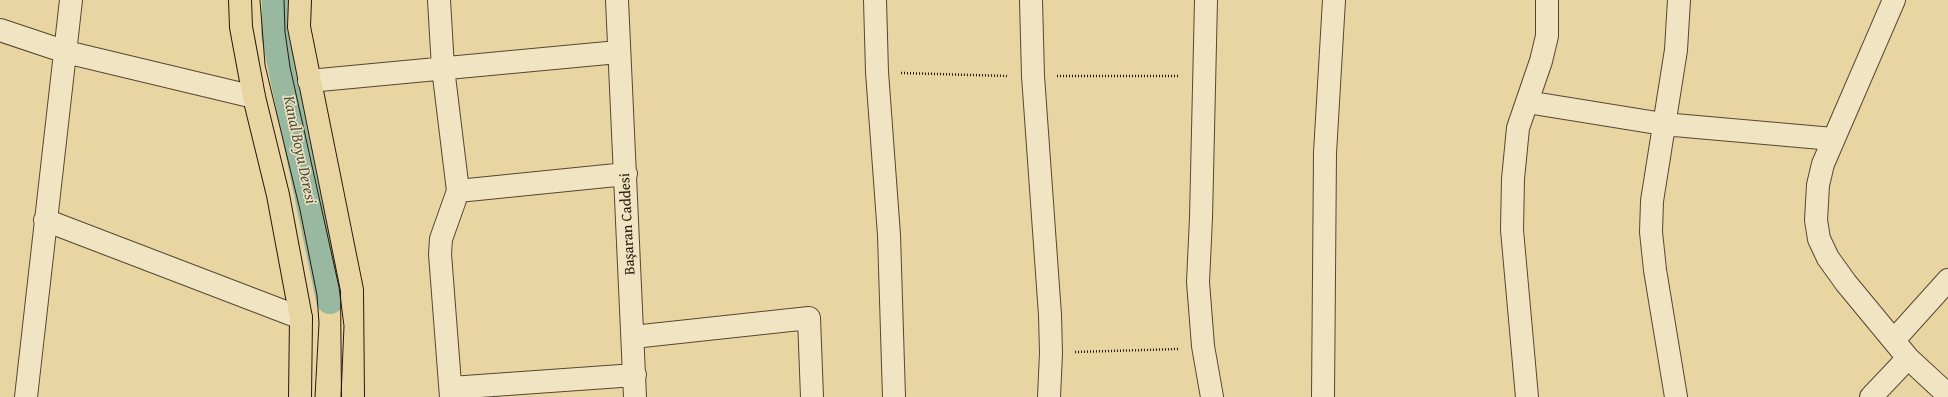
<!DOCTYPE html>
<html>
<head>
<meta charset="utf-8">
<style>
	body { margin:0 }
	canvas { display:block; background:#e8d5a2 }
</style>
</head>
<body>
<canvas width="1948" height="397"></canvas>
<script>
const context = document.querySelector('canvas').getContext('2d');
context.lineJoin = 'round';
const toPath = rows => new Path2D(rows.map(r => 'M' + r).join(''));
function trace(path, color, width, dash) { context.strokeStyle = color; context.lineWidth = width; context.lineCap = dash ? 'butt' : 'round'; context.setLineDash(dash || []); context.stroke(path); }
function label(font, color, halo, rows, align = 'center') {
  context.font = font + ' "Gentium Book Plus",serif'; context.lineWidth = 3; context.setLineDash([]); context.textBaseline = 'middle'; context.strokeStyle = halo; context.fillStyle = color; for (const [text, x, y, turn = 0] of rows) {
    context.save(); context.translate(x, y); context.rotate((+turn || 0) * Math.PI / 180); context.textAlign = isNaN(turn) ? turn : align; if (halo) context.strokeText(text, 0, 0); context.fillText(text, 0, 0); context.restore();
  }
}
trace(toPath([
	[276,0,275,34,330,300]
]), '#98b9a0', 28);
const minor = toPath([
	[439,0,443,68,458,191,441,239,440,254,451,397],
	[617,0,635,397],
	[875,0,877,72,889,235,894,397],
	[1031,0,1033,76,1050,315,1051,353,1049,397],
	[1206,0,1201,218,1198,282,1203,346,1212,397],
	[1894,0,1823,164,1818,185,1816,220,1819,239,1828,258,1846,283,1908,358,1948,395],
	[0,30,66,52,254,97],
	[309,81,618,52],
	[1527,102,1663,124,1833,139],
	[458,191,626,174],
	[45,220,301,318],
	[633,337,809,318,812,397],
	[1894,340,1948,280],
	[451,388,635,375],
	[26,397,71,0],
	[1323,397,1325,153,1334,0],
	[1527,397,1512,230,1513,179,1518,128,1541,61,1547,36,1547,0],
	[1676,397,1655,270,1651,232,1652,201,1676,50,1679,0],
	[1871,397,1908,358]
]);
const major = toPath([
	[240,0,241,27,254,97,278,195,301,318,300,397],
	[300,0,299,27,352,290,353,397]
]);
trace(minor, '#564733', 24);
trace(major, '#26180e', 24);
trace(toPath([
	[901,73,1008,76],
	[1057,76,1180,76],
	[1075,352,1178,349]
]), '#26180e', 2.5, [1, 2]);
trace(minor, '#f0e4c3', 22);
trace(major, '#e8d5a2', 22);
trace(toPath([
	[260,0,265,65,300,210,317,295,319,323,315,397],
	[284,0,285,32,290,67,339,287,344,326,341,397]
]), '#26180e', 1);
label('15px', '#26180e', '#f0e4c3', [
	["Başaran Caddesi",628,224,-93]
]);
label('italic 16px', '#4e5041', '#f0e4c3', [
	["Kanal Boyu Deresi",299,150,78]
]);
</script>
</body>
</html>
